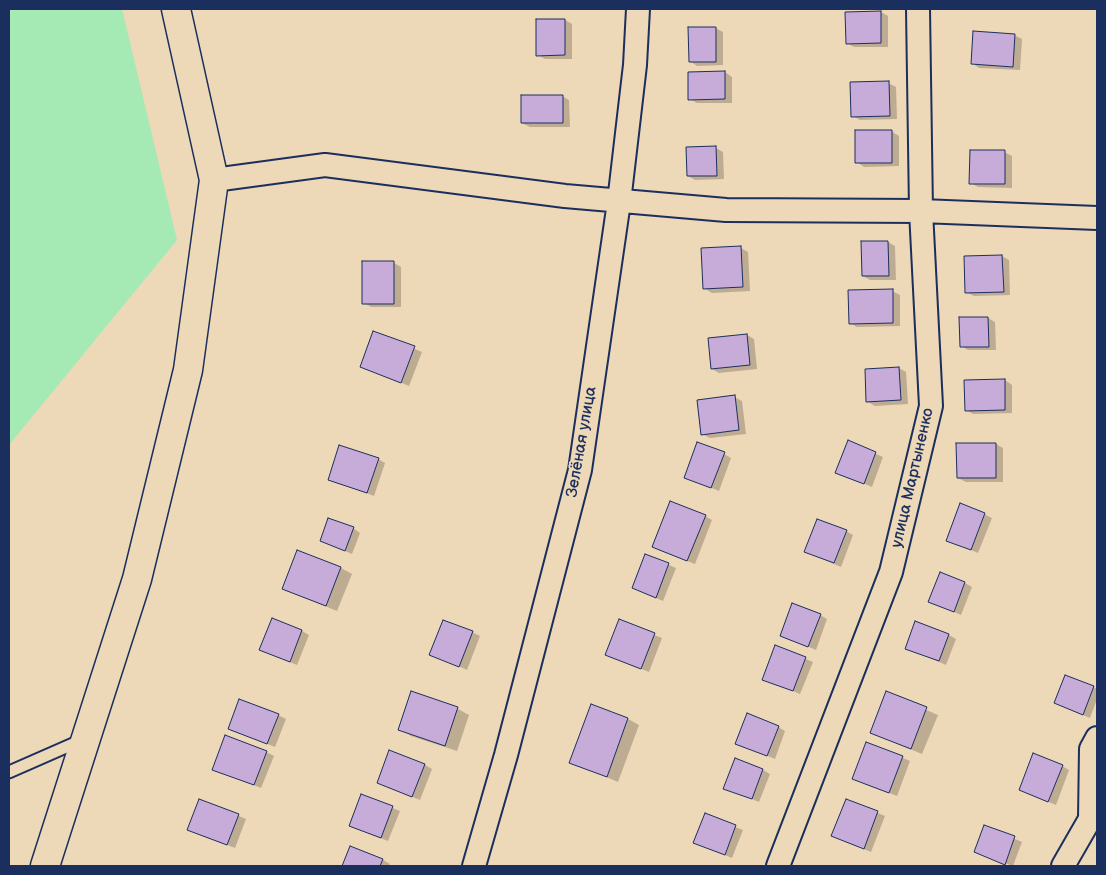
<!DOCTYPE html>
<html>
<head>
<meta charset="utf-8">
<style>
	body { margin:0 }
	#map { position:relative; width:1106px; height:875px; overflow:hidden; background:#edd8b7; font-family:"Balsamiq Sans",sans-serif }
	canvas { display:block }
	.frame { position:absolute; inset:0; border:10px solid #1b2f5e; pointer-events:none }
</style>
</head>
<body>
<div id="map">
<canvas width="1106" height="875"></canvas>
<div class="frame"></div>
</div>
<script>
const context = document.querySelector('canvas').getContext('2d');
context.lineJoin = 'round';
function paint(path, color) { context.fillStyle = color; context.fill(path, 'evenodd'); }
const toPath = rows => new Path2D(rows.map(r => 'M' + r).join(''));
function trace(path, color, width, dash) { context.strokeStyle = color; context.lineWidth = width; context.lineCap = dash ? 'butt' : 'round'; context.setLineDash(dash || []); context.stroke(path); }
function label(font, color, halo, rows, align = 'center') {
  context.font = font + ' "Balsamiq Sans",sans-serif'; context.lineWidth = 4; context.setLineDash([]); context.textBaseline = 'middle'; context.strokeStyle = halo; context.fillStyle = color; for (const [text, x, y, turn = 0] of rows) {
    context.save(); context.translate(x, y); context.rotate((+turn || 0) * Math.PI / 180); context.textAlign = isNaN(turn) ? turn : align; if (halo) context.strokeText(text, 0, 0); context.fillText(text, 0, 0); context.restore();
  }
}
paint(toPath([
	[9,9,122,9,177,240,9,445]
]), '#a5e9b5');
paint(toPath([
	[881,12,888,16,888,47,854,47,847,43],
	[565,20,572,24,572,59,545,59,538,55],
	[715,28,723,32,723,65,697,66,690,61],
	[1014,35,1022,39,1020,70,979,68,972,63],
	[725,72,732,77,732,103,697,103,690,99],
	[888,83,896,87,897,119,860,120,853,116],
	[562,96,569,100,570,127,530,127,522,123],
	[891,131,899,136,899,166,864,167,857,162],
	[716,148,723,152,724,179,695,180,688,176],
	[1004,152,1012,156,1012,188,978,187,971,183],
	[863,242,888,242,895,246,896,280,870,280,863,276],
	[741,248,748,252,750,291,712,293,704,288],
	[1002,256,1009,260,1010,295,974,296,966,292],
	[394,263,401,267,401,307,371,307,364,303],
	[892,291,900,295,900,326,857,327,850,323],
	[988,318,995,322,996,350,968,350,961,346],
	[374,332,422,352,409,386,361,366],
	[747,335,754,339,757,369,719,373,712,369],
	[899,368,906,372,908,404,875,406,868,402],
	[1005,380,1012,385,1012,413,973,414,966,410],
	[734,397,742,401,746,434,710,438,702,434],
	[848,442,883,457,872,487,837,472],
	[996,444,1003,448,1003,482,966,482,958,478],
	[724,454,731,458,719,491,686,477],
	[378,459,385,463,374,496,329,479],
	[984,514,992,518,978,553,948,540],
	[705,516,712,520,695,564,661,551],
	[353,528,360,533,352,554,321,541],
	[846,531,853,535,841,567,806,552],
	[645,555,676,568,663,601,633,588],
	[341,568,352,574,337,611,283,589],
	[965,583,972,587,961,615,930,602],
	[820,615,827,619,816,650,781,635],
	[619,621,662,638,649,672,607,655],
	[302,631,309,635,297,665,261,650],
	[472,632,480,636,467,670,431,654],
	[949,635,956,639,946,665,907,648],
	[776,647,813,662,800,694,764,679],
	[1093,687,1097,689,1097,699,1090,718,1055,703],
	[412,693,458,709,469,715,457,751,411,736,400,729],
	[887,693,938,715,922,754,871,733],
	[278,715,286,719,275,747,229,728],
	[628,719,639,725,618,782,571,762],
	[778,727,785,731,775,759,736,743],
	[867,743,910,761,897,796,861,782],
	[266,752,274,756,261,788,214,769],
	[425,765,432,769,420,800,385,786],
	[1062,766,1069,770,1056,805,1020,790],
	[763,770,770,774,759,802,725,788],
	[362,796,400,811,388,841,350,826],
	[200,800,246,819,235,848,196,833],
	[846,800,885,816,871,852,833,836],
	[705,815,743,830,732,858,695,843],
	[985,826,1022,842,1013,866,975,852],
	[351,848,383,860,390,864,389,866,344,866]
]), '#0003');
const building = toPath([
	[881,11,881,43,846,44,845,12,881,11],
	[536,19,565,19,565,55,536,56,536,19],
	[688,27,716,27,716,62,689,62,688,27],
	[973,31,1015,34,1013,67,971,64,973,31],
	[725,71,725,99,688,100,688,72,725,71],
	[889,81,890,116,851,117,850,82,889,81],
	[521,95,563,95,563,123,521,123,521,95],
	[855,130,892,130,892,163,855,163,855,130],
	[716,146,717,176,687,176,686,147,716,146],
	[970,150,1005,150,1005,184,969,184,970,150],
	[861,241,888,241,889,276,862,276,861,241],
	[741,246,743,287,703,289,701,248,741,246],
	[1002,255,1004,292,965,293,964,256,1002,255],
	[362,261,394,261,394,304,362,304,362,261],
	[893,289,893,323,849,324,848,290,893,289],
	[959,317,988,317,989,347,960,347,959,317],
	[373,331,415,346,401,383,360,367,373,331],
	[747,334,750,365,711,369,708,338,747,334],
	[899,367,901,400,866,402,865,369,899,367],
	[1005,379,1005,410,965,411,964,380,1005,379],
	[735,395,739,430,701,435,697,400,735,395],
	[848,440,876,452,864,484,835,473,848,440],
	[697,442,725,452,711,488,684,478,697,442],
	[956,443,996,443,996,478,957,478,956,443],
	[339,445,379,458,367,493,328,480,339,445],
	[670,501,706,515,687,561,652,547,670,501],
	[960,503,985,513,971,550,946,541,960,503],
	[328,518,354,527,345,551,320,541,328,518],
	[817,519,847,530,834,563,804,552,817,519],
	[297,550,341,567,326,606,282,589,297,550],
	[645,554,669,563,656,598,632,588,645,554],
	[940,572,965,582,954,612,928,602,940,572],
	[792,603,821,614,808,647,780,636,792,603],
	[272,618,302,630,290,662,259,650,272,618],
	[619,619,655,633,641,669,605,655,619,619],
	[443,620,473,631,459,667,429,655,443,620],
	[915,621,949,634,939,661,905,649,915,621],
	[775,645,806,657,793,691,762,680,775,645],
	[1065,675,1094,686,1083,715,1054,703,1065,675],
	[411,691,458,707,445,746,398,730,411,691],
	[886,691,927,707,911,749,870,733,886,691],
	[239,699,279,714,267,744,228,729,239,699],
	[591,704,628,718,607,777,569,763,591,704],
	[747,713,779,726,767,756,735,744,747,713],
	[225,735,267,751,254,785,212,770,225,735],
	[866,742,903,756,889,793,852,779,866,742],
	[389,750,425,764,412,797,377,783,389,750],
	[1033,753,1063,765,1048,802,1019,790,1033,753],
	[735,758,763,769,752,799,723,789,735,758],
	[361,794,393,806,381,838,349,826,361,794],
	[199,799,239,814,227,845,187,830,199,799],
	[846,799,878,811,864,849,831,836,846,799],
	[705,813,736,825,725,855,693,843,705,813],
	[984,825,1015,836,1005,865,974,852,984,825],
	[350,846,383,859,380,866,342,866,350,846]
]);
paint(building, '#c7abd9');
trace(building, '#1b2f5e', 1);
const service = toPath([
	[9,772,82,740]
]);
const minor = toPath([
	[214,180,325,165,565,196,726,210,921,211,1097,218],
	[474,866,506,755,580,470,619,202,635,65,638,9],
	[778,866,891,572,931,406,921,211,918,9],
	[1063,866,1090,819,1091,749,1097,738]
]);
const secondary = toPath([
	[45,866,137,579,188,370,214,180,176,9]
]);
trace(service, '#1b2f5e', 15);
trace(minor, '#1b2f5e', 26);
trace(secondary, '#1b2f5e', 31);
trace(service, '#edd8b7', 11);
trace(minor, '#edd8b7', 22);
trace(secondary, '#edd8b7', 28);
label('16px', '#1b2f5e', '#edd8b7', [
	["Зелёная улица",582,442,-80],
	["улица Мартыненко",913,478,-77]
]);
</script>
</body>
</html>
